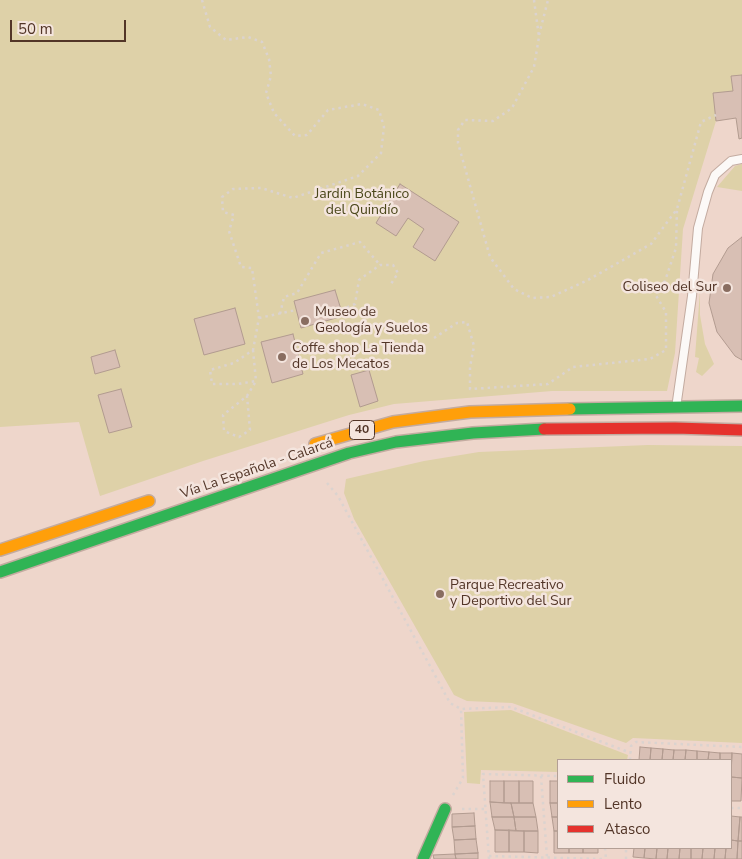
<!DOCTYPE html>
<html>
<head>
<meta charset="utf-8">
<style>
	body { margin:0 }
	#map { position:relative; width:742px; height:859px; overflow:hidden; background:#eed6cb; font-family:"Nunito Sans",sans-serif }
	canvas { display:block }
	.legend { position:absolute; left:557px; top:759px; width:175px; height:90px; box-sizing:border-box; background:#f4e5de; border:1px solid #b39f95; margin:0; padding:6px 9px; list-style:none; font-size:15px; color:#523527 }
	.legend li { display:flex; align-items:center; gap:10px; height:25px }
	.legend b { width:25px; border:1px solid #b39f95 }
	.scale { position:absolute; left:10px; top:20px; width:116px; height:22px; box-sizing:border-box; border:2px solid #523527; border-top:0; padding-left:6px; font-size:15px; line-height:18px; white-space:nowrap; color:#523527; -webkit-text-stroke:4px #f4e5de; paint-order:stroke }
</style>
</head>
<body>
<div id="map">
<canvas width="742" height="859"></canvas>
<ul class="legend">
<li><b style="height:6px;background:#30b455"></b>Fluido</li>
<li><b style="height:6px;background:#ff9f0a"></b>Lento</li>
<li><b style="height:6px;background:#e5322d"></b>Atasco</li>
</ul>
<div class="scale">50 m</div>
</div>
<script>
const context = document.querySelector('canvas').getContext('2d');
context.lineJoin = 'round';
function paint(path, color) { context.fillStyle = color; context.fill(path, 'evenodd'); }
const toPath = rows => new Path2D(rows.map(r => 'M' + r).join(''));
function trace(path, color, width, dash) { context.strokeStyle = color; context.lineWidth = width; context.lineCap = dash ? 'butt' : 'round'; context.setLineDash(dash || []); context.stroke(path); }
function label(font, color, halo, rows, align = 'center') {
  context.font = font + ' "Nunito Sans",sans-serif'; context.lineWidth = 5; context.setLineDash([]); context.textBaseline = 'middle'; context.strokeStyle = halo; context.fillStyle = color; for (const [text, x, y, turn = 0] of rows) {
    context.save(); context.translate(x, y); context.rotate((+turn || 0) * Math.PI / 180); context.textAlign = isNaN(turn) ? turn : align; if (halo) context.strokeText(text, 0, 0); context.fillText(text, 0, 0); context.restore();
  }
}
paint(toPath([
	[0,0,742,0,742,138,739,139,736,118,716,121,683,229,675,353,667,391,552,391,394,404,349,415,203,461,100,496,79,422,0,427],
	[742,164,742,191,717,187,735,166],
	[700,291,700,315,705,344,714,364,702,376,696,372,699,358,695,357],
	[648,445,742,446,742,743,633,738,626,743,512,703,467,701,454,695,354,519,344,493,346,479,424,461,479,452],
	[511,710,628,755,627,760,558,760,558,772,481,770,480,784,467,783,464,712]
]), '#ded1a8');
const building = toPath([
	[742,75,742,138,739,139,736,118,716,121,713,93,733,91,731,76,742,75],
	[400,184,459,222,435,261,413,247,424,229,408,218,396,236,376,223,400,184],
	[742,237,742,360,735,356,717,332,709,303,713,274,728,248,742,237],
	[335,290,343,316,301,328,294,301,335,290],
	[235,308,245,344,204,355,194,319,235,308],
	[293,334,303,374,272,383,261,342,293,334],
	[115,350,120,367,95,374,91,357,115,350],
	[369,370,378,401,360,407,351,375,369,370],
	[121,389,132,427,109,433,98,395,121,389],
	[640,747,651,748,650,760,639,760,640,747],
	[651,748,663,749,662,760,650,760,651,748],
	[663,749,674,750,673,760,662,760,663,749],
	[674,750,686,750,685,760,673,760,674,750],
	[686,750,697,751,697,760,685,760,686,750],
	[697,751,709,752,708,760,697,760,697,751],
	[709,752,720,753,720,760,708,760,709,752],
	[720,753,732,753,731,772,731,760,720,760,720,753],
	[732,753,742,754,742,778,731,777,732,753],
	[731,777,742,778,741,801,731,801,731,777],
	[490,781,504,781,504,803,490,802,490,781],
	[504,781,519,781,519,803,504,803,504,781],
	[519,781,533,781,533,803,519,803,519,781],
	[550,781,558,781,558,803,550,803,550,781],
	[490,802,511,803,514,817,492,817,490,802],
	[511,803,533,803,536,817,514,817,511,803],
	[550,803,558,803,558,817,552,817,550,803],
	[474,813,475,826,452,827,452,814,474,813],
	[731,816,740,817,738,841,731,840,731,816],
	[492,817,514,817,516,831,495,830,492,817],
	[514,817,536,817,538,831,516,831,514,817],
	[552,817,558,817,558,831,554,831,552,817],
	[740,817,742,817,742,841,738,841,740,817],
	[475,826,476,839,454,840,452,827,475,826],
	[495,830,509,830,509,852,495,852,495,830],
	[509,830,524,831,524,852,509,852,509,830],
	[524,831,538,831,538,853,524,852,524,831],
	[554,831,558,831,558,848,569,848,569,853,554,853,554,831],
	[476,839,478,853,455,854,454,840,476,839],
	[731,840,738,841,737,859,725,859,726,848,731,848,731,840],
	[738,841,742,841,742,859,737,859,738,841],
	[569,848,583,848,583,853,569,853,569,848],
	[583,848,598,848,598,853,583,853,583,848],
	[634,848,645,848,644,858,633,857,634,848],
	[645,848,657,848,656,859,644,858,645,848],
	[657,848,668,848,667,859,656,859,657,848],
	[668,848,680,848,679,859,667,859,668,848],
	[680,848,691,848,691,859,679,859,680,848],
	[691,848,703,848,702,859,691,859,691,848],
	[703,848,715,848,714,859,702,859,703,848],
	[715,848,726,848,725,859,714,859,715,848],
	[478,853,478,859,456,859,455,854,478,853],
	[455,854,456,859,434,859,433,855,455,854]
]);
paint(building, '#d8bfb4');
trace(building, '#b29b90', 1);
const lane = toPath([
	[677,401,692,296,698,228,708,192,715,175,731,161,742,159]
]);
const fast = toPath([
	[570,409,742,406],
	[0,572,349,453,396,442,473,433,544,429],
	[423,859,445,809]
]);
const slow = toPath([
	[315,444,393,422,470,412,570,409],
	[0,550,149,501]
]);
const jam = toPath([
	[544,429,675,428,742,430]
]);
trace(lane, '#c3aba0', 10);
trace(fast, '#c3aba0', 14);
trace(slow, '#c3aba0', 14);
trace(jam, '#c3aba0', 14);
trace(toPath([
	[202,0,210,27,226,40,248,37,262,42,269,59,271,76,266,93,274,113,295,136,307,135,328,110,362,104,379,110,384,127,381,153,358,176,293,198,261,188,233,189,222,197,223,212,234,215,229,231,241,267,252,268,259,318,253,350,234,363,210,370,212,384,238,384,256,381,247,396,223,415,224,431,239,437,250,430,247,396],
	[534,0,539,37,534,67,512,108,493,121,465,120,458,130,458,143,490,257,514,289,532,298,551,297,588,280,651,244,677,209,701,122,716,115],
	[539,35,548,0],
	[341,310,355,304,359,280,380,265,393,265,398,273,391,284],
	[280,314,284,297,297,293,321,253,360,242,380,265],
	[259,318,296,310],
	[434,338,457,323,467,322,474,346,470,367,470,389,548,384,573,367,650,359,666,350,666,312,655,294,665,281,676,248,677,209],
	[253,350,256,381],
	[327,483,338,496,450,703,461,709,511,707,631,753],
	[630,760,631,746,636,742,742,747],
	[541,776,547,857],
	[453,795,463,778,461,709],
	[731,808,742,808],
	[462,809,485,809],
	[605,848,606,859],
	[489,856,602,859],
	[489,859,483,774,558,776],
	[626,859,626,848]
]), '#dbd3cf', 2.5, [2.5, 4]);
trace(lane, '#fcf9f7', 8);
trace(fast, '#30b455', 11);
trace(slow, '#ff9f0a', 11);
trace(jam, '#e5322d', 11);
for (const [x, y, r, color] of [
	[727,288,5,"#896d60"],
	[305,321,5,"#896d60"],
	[282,357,5,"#896d60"],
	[440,594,5,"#896d60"]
]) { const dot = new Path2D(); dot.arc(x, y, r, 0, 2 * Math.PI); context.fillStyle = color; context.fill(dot); trace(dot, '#f4e5de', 2); }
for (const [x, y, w] of [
	[362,430,25]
]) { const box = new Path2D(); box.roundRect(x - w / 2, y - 9.5, w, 19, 4); context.fillStyle = '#f4e5de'; context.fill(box); trace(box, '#523527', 1); }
label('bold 12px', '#523527', null, [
	["40",362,430]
]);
label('14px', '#4a471a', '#f4e5de', [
	["Jardín Botánico",362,195],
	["del Quindío",362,211]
]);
label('14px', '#523527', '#f4e5de', [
	["Coliseo del Sur",717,288,"right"],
	["Museo de",315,313],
	["Geología y Suelos",315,329],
	["Coffe shop La Tienda",292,349],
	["de Los Mecatos",292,365],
	["Parque Recreativo",450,586],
	["y Deportivo del Sur",450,602]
], 'left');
label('14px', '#523527', '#f4e5de', [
	["Vía La Española - Calarcá",257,469,-19]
]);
</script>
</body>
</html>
